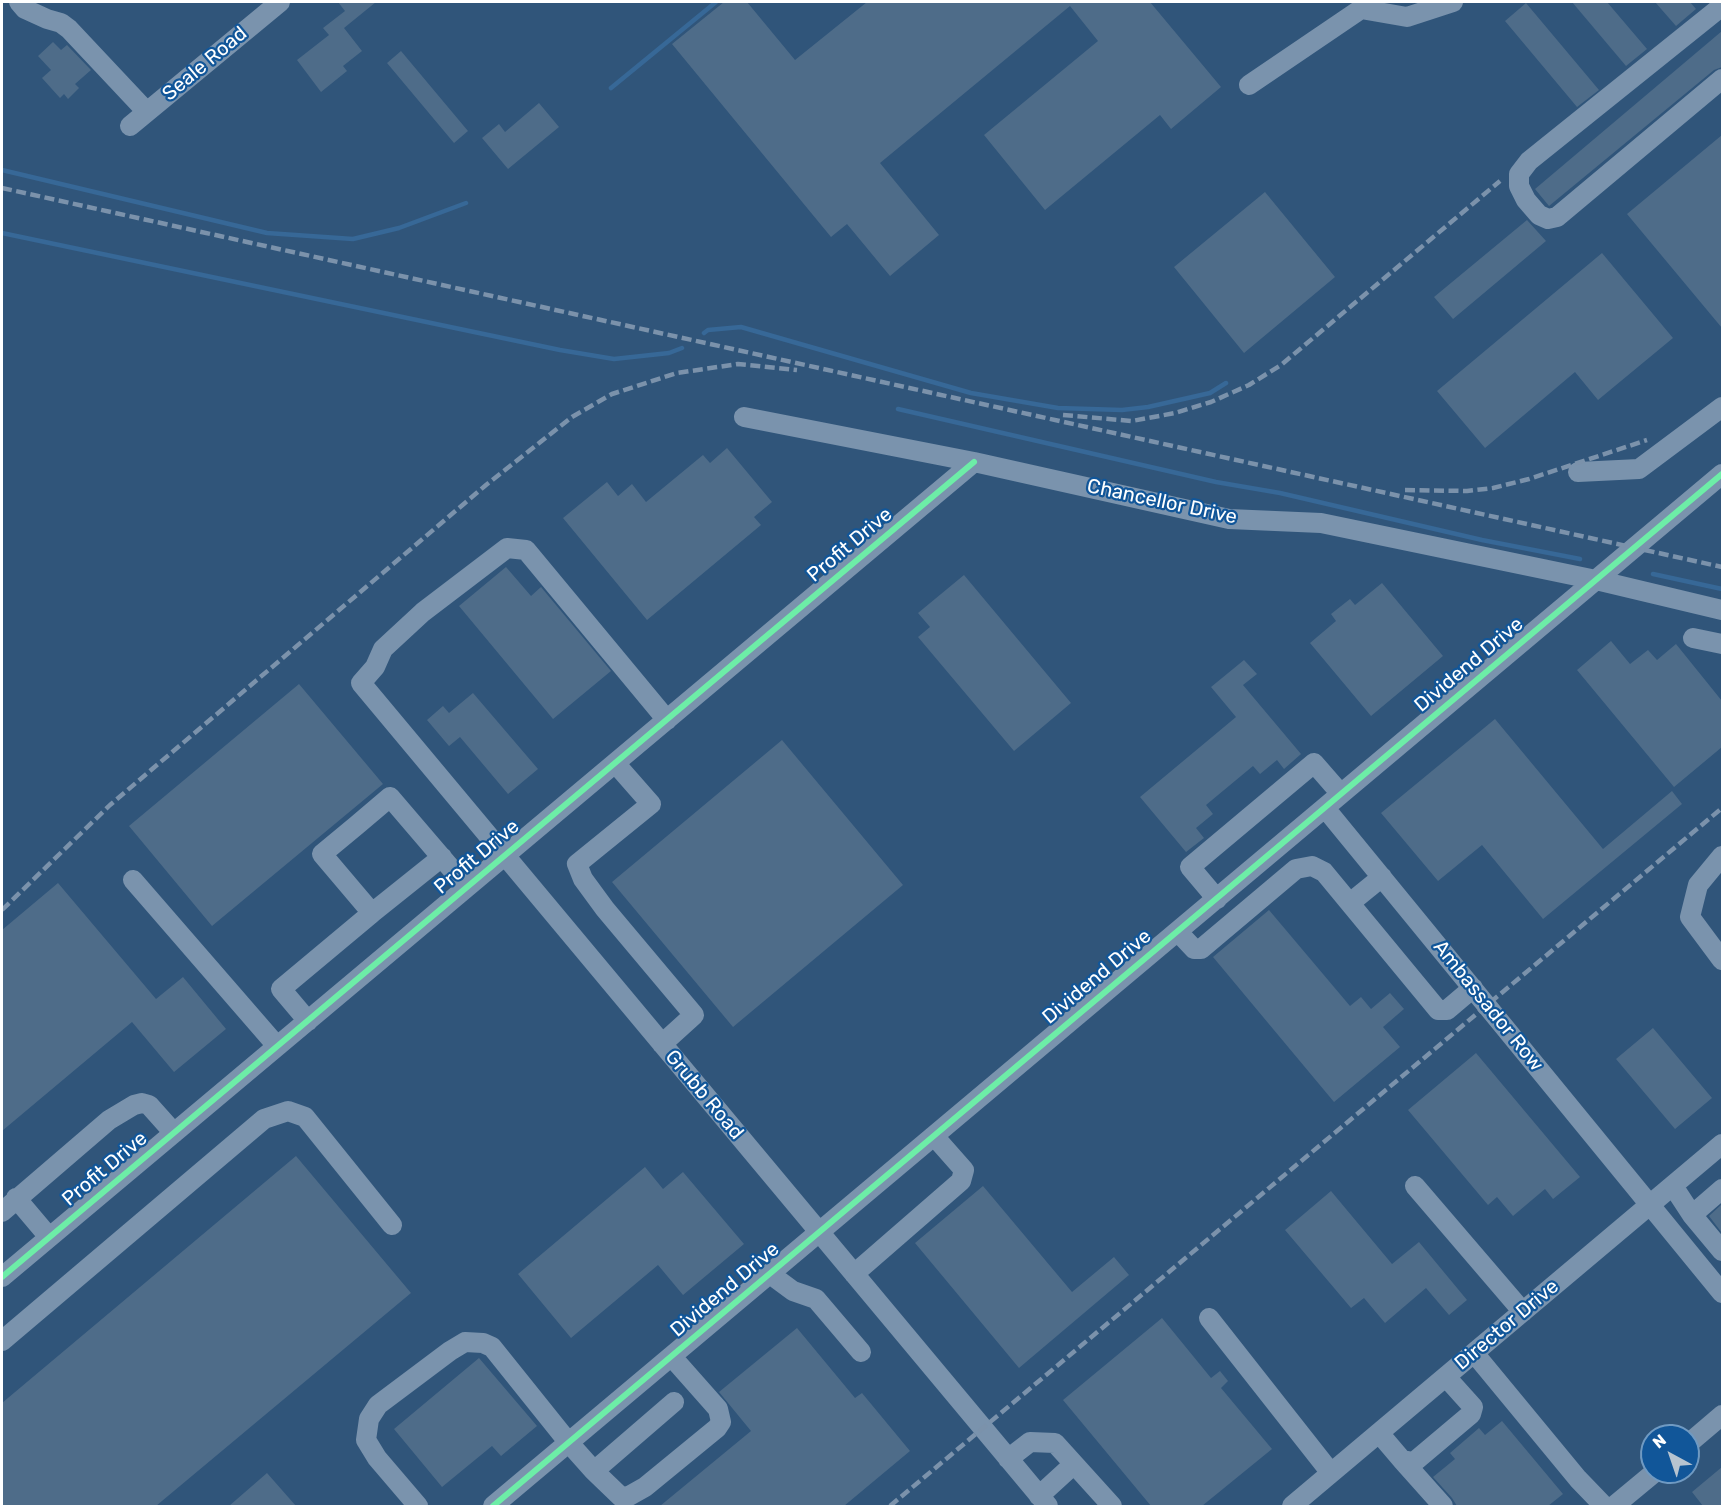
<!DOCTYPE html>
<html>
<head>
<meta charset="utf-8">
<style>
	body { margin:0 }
	#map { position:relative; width:1724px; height:1508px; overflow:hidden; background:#30557a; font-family:Rubik,sans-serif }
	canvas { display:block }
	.frame { position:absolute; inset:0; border:3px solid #fff; pointer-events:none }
	.north { position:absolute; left:1640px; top:1424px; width:60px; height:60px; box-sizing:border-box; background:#115699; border:2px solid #709ac2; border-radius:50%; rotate:320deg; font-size:16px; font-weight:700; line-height:24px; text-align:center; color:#fff }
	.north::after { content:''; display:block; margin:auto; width:21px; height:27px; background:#b7c4d0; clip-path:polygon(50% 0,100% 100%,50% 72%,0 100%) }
</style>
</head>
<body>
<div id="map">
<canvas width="1724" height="1508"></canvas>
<div class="frame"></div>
<div class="north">N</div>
</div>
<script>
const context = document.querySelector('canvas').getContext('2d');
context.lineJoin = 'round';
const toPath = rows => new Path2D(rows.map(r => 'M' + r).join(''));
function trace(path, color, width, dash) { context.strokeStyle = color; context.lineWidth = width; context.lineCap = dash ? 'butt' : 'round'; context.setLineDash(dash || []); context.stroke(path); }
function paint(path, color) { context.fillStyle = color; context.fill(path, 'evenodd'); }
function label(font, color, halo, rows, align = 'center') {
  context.font = font + ' Rubik,sans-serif'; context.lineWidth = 4.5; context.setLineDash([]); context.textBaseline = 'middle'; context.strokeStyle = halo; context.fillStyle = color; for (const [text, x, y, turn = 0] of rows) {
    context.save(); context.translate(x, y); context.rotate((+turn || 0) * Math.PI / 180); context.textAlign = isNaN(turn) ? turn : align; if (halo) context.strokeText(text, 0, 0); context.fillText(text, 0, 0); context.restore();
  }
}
trace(toPath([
	[611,88,716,2],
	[2,170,267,233,353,239,399,228,466,203],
	[2,233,560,350,614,359,669,353,682,348],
	[704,333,708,330,741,327,971,393,1058,408,1122,410,1148,407,1210,393,1226,383],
	[898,409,1216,482,1280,493,1482,540,1580,559],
	[1653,574,1722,589]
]), '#376897', 4.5);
paint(toPath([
	[338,2,376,2,344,28,362,51,343,66,347,71,321,92,297,60,329,35,323,28,345,11],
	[724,2,747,2,795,60,867,2,1150,2,1221,87,1171,129,1160,115,1045,210,984,135,1098,41,1070,6,880,163,939,235,890,276,847,224,831,237,672,44],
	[1572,2,1607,2,1647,49,1626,66],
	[1655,2,1690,2,1696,9,1676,26],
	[1526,3,1599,90,1577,107,1505,21],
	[1722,31,1722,67,1714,70,1549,206,1535,189],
	[53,42,61,50,67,45,91,70,75,84,79,88,68,99,64,94,60,98,42,78,51,70,38,56],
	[401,51,468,131,454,143,387,63],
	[539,103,559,127,508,169,482,138,499,124,505,132],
	[1722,135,1722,328,1627,214],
	[1265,192,1335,277,1244,353,1174,267],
	[1527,220,1546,241,1453,319,1434,297],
	[1602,253,1673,338,1598,400,1575,372,1485,448,1437,391],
	[727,448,772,502,754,517,761,525,647,620,563,518,607,482,618,496,632,484,646,502,703,455,710,463],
	[506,567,531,596,541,587,611,671,553,719,459,606],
	[964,575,1071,703,1014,751,918,637,930,627,918,613],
	[1382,583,1443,656,1371,716,1310,643,1336,621,1331,614,1350,599,1355,605],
	[1611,641,1630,664,1648,650,1657,660,1676,644,1722,701,1722,747,1674,787,1577,670],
	[1244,660,1257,674,1243,685,1301,754,1284,769,1277,760,1260,774,1253,766,1206,805,1213,814,1196,828,1204,838,1186,852,1140,797,1236,717,1211,687],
	[299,684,383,784,212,926,129,826],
	[473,693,538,769,508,794,460,737,449,746,427,720,443,706,449,713],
	[1495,719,1603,849,1672,791,1682,804,1543,919,1482,845,1438,881,1381,813],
	[782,740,903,885,733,1027,612,882],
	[58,883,156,999,183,977,226,1029,174,1072,132,1022,2,1131,2,930],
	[1269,910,1350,1006,1361,997,1371,1009,1390,993,1404,1009,1383,1027,1400,1047,1334,1102,1213,957],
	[1653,1028,1712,1098,1675,1129,1616,1059],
	[1476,1053,1580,1177,1553,1199,1545,1189,1513,1216,1497,1197,1488,1205,1408,1110],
	[296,1156,411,1293,156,1506,2,1506,2,1403],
	[645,1167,663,1189,683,1172,744,1244,683,1295,658,1265,571,1338,518,1274],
	[983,1186,1072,1292,1114,1257,1129,1275,1019,1368,915,1243],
	[1331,1191,1392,1264,1419,1242,1467,1300,1449,1315,1426,1288,1385,1323,1364,1298,1351,1308,1285,1230],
	[1722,1204,1722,1233,1709,1216],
	[1162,1318,1211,1378,1220,1371,1228,1381,1221,1388,1272,1449,1202,1506,1151,1506,1063,1400],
	[797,1328,855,1398,862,1393,910,1451,844,1506,660,1506,751,1431,719,1392],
	[479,1358,537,1426,501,1456,492,1446,442,1487,394,1429],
	[1502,1421,1563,1494,1548,1506,1457,1506,1452,1498,1433,1477,1455,1459,1450,1453,1479,1428,1485,1435],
	[1722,1467,1722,1506,1703,1506,1692,1492],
	[267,1473,296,1506,229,1506]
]), '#4e6c89');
trace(toPath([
	[19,2,25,9,47,19,61,23,69,29,147,112],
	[1722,6,1529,161,1519,174,1519,186,1526,200,1539,215,1548,219,1557,217,1722,79],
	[1249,85,1361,9,1407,17,1453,2],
	[130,126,280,2],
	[744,417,974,462,1229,519,1321,523,1596,580,1722,610],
	[1578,472,1639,469,1722,407],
	[1693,638,1722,644],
	[667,720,526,550,507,548,423,612,383,649,375,667,361,683,1048,1506],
	[615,763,651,804,577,864,583,879,605,909,694,1015,662,1044],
	[1325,808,1722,1293],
	[1722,856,1698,885,1690,917,1722,960],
	[133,880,277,1046],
	[1217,899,1190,867,1314,763,1341,794],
	[1350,903,1382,877],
	[372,913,442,857],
	[1178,932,1194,949,1201,949,1296,869,1312,866,1324,872,1438,1010,1447,1010,1473,988],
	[308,1021,281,989,372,913,322,854,357,825,390,797,467,887],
	[1415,1186,1523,1312],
	[1673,1186,1692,1215,1722,1251],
	[16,1198,49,1237],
	[2,1212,109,1120,134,1105,142,1103,149,1105,174,1133],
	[1692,1215,1722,1189],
	[770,1274,793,1291,816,1299,861,1352],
	[854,1274,961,1181,964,1170,934,1136],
	[2,1277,974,462],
	[1209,1318,1331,1473],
	[2,1341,264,1119,288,1111,305,1117,392,1225],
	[1474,1353,1578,1479,1604,1506],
	[1379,1433,1402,1460,1414,1462,1471,1414,1473,1407,1446,1377],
	[1688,1444,1722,1415],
	[1008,1459,1030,1442,1055,1443,1112,1506],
	[1402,1460,1443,1506],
	[594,1471,621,1497,629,1496,645,1487,717,1428,721,1422,718,1409,672,1357],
	[1039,1496,1074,1464],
	[418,1506,377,1458,366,1440,369,1419,378,1405,450,1351,465,1342,483,1343,492,1347,569,1443,594,1471,674,1402],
	[493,1506,1722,474],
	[1292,1506,1722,1144],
	[1614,1506,1655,1472]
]), '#7a93ad', 20);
trace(toPath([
	[2,188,1722,567],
	[1063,415,1132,421,1175,413,1211,402,1249,385,1281,365,1500,181],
	[1405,490,1467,491,1493,488,1529,479,1647,440],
	[2,910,110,805,486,485,572,417,612,394,677,373,738,364,797,370],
	[890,1506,1722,808]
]), '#7b92ab', 4.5, [10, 4.5]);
trace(toPath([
	[2,1277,974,462],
	[493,1506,1722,474]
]), '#6deda7', 6);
label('20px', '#fff', '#115699', [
	["Seale Road",205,64,-40],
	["Chancellor Drive",1162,502,12],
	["Profit Drive",850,545,-40],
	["Dividend Drive",1469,665,-40],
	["Profit Drive",477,857,-40],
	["Dividend Drive",1097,977,-40],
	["Ambassador Row",1488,1006,51],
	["Grubb Road",704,1095,50],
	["Profit Drive",105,1169,-40],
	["Dividend Drive",725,1290,-40],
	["Director Drive",1507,1325,-40]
]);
</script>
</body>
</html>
